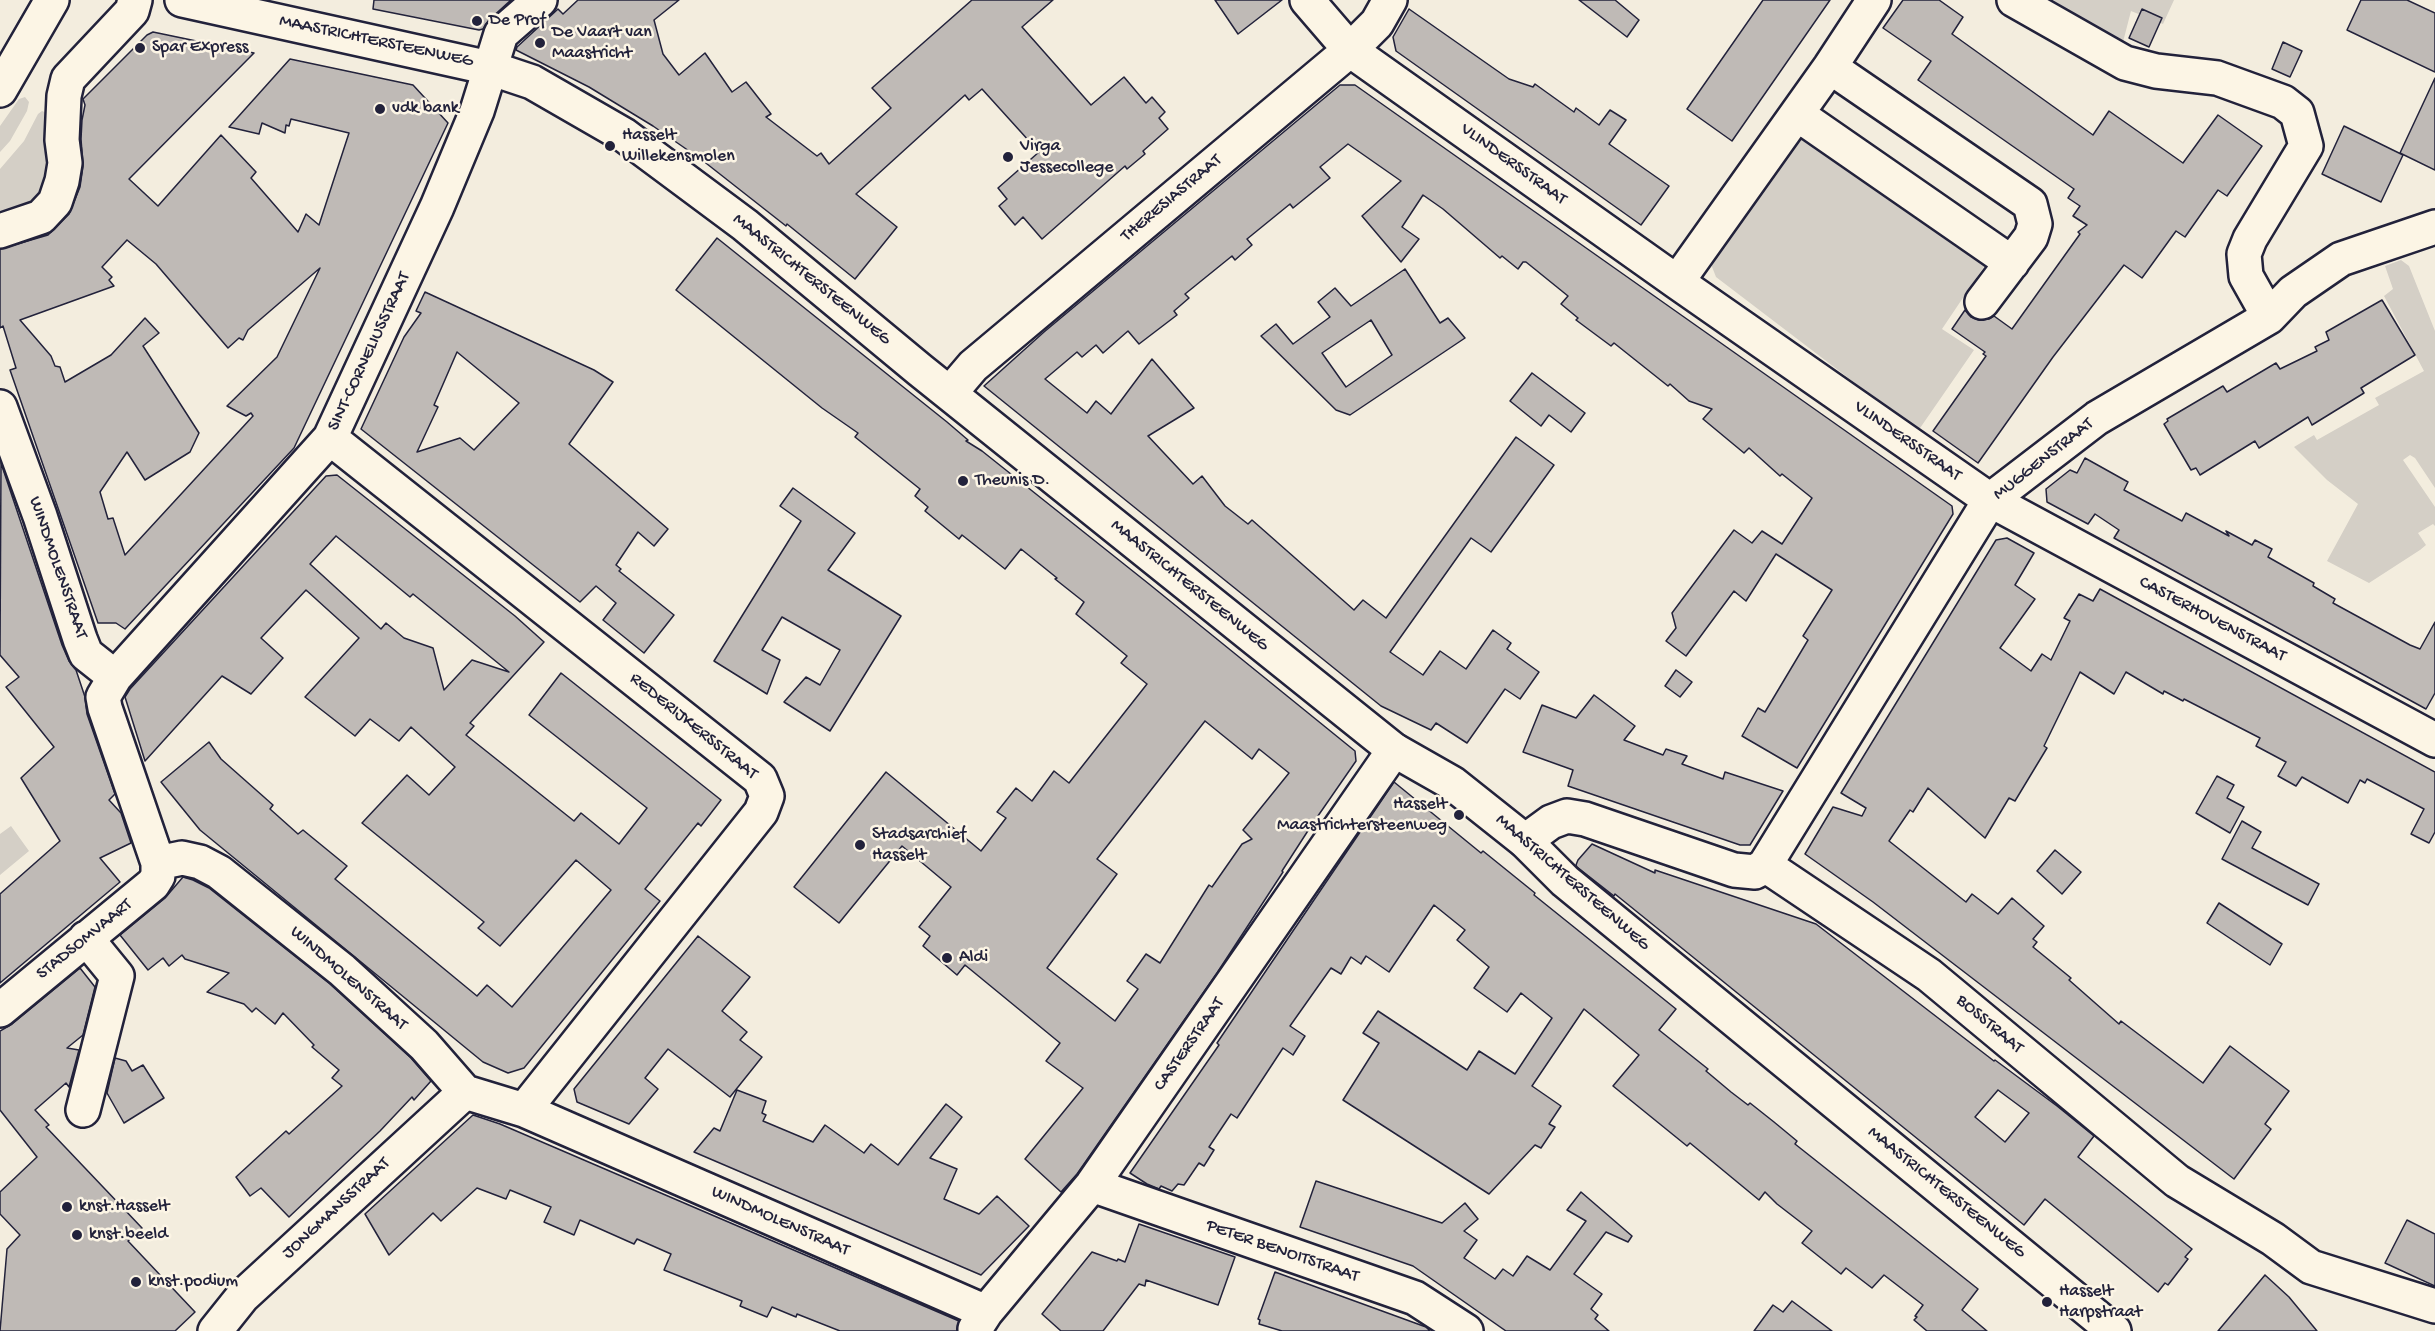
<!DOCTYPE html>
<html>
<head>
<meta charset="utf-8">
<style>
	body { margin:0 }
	canvas { display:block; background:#f3edde }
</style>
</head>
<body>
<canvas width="2435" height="1331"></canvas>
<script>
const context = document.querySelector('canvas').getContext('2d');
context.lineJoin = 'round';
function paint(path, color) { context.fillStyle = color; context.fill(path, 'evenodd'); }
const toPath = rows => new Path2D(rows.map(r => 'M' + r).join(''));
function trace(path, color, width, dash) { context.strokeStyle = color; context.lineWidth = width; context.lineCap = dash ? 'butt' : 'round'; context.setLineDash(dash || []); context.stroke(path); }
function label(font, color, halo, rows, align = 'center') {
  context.font = font + ' "Gochi Hand",sans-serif'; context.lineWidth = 5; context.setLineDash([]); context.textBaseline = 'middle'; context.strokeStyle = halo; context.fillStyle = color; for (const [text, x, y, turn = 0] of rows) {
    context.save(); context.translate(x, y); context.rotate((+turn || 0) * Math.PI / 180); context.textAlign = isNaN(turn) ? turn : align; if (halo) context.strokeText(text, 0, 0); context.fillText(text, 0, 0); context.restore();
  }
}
paint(toPath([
	[2038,0,2174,0,2163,24,2131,11,2123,42,2101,34],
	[25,97,29,102,27,111,10,141,0,152,0,126,19,99],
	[42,111,47,113,50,187,46,204,0,227,0,169,24,141,38,114],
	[1796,139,1814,141,1985,265,1942,329,1974,350,1918,431,1716,277,1709,259],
	[2401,260,2409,266,2435,331,2435,488,2415,458,2410,455,2403,460,2435,507,2435,526,2433,524,2418,533,2426,545,2420,550,2369,583,2327,561,2358,504,2327,480,2294,447,2314,435,2317,440,2379,405,2375,398,2424,371,2384,296,2393,289,2385,266],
	[11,826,29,851,0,875,0,834]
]), '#d4cfc6');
const building = toPath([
	[374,0,511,0,489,20,483,29,479,30,373,9,374,0],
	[578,0,679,0,654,20,663,54,679,75,705,53,732,92,746,82,771,114,766,117,817,156,821,153,829,164,891,108,872,88,972,0,1053,0,1022,27,1091,105,1124,77,1146,103,1152,97,1165,112,1159,118,1168,129,1143,151,1145,154,1127,169,1125,166,1042,239,1023,217,1015,225,999,206,1007,199,998,188,1039,152,982,89,969,100,965,95,856,194,897,227,855,279,787,224,786,226,702,160,653,126,589,87,516,50,517,47,558,9,563,14,578,0],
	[1215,0,1282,0,1238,34,1215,0],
	[1579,0,1615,0,1639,20,1627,37,1579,0],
	[1763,0,1830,0,1732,141,1687,109,1763,0],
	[1903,0,1939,0,1963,17,1952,34,2093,135,2109,111,2183,163,2218,115,2262,146,2227,196,2218,190,2185,237,2176,231,2142,278,2124,265,2053,357,1978,463,1933,431,1986,356,1983,354,1985,352,1952,329,1965,310,1971,317,1979,320,1989,319,1994,316,2012,329,2080,234,2078,232,2087,225,2073,216,2080,206,2068,198,2074,189,1918,80,1931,61,1883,28,1903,0],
	[2361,0,2407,0,2435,13,2435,72,2347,30,2361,0],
	[1409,9,1509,79,1533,87,1535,84,1574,112,1576,108,1599,125,1610,110,1626,120,1609,144,1669,186,1641,225,1396,51,1393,37,1409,9],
	[2142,9,2162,18,2149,47,2129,38,2142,9],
	[153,32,254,53,129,179,158,206,221,135,256,172,251,178,298,232,306,214,319,225,349,133,291,119,289,126,286,125,285,133,262,123,259,134,229,127,290,59,413,85,448,123,294,448,125,629,116,623,98,623,10,370,16,368,3,326,0,328,0,249,48,235,69,214,80,187,83,166,81,139,82,120,85,105,83,99,147,35,153,32],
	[127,240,156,264,228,348,239,338,243,340,248,330,320,268,277,357,227,406,246,416,251,413,253,416,125,555,113,518,108,519,100,492,127,452,145,480,190,452,199,433,143,346,159,333,145,318,111,355,65,382,60,367,55,366,51,356,20,320,114,286,109,280,112,277,102,267,127,240],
	[2283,42,2302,51,2290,77,2272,69,2283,42],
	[2435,78,2435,170,2400,153,2435,78],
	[1340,85,1355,85,1952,506,1953,514,1797,768,1742,736,1758,708,1765,712,1808,640,1803,636,1832,590,1776,554,1746,601,1734,591,1686,656,1666,641,1676,628,1672,613,1734,530,1752,543,1762,531,1782,544,1812,498,1782,474,1780,476,1749,448,1744,453,1703,419,1712,409,1689,401,1670,384,1668,386,1614,343,1611,346,1576,320,1578,318,1561,304,1568,296,1526,262,1523,262,1518,269,1502,256,1500,258,1443,209,1423,195,1402,227,1419,239,1401,262,1362,216,1401,181,1348,144,1320,167,1330,178,1293,208,1290,204,1247,239,1252,245,1244,252,1235,260,1232,256,1185,294,1189,298,1174,311,1177,315,1139,344,1128,331,1103,353,1096,345,1082,357,1077,352,1045,379,1087,413,1096,401,1111,414,1152,359,1194,408,1148,436,1193,484,1202,476,1225,506,1248,524,1252,520,1354,610,1363,600,1386,618,1516,437,1554,465,1491,552,1471,538,1390,652,1423,675,1440,651,1466,669,1493,630,1511,643,1507,649,1539,672,1520,699,1505,689,1467,743,1436,723,1431,730,1381,706,984,386,1044,332,1340,85],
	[2344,126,2403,155,2381,202,2322,174,2344,126],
	[717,238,947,422,968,440,966,441,982,451,1149,584,1355,751,1356,761,1311,826,1282,871,1283,872,1217,973,1077,1174,1061,1192,1025,1159,1083,1088,1046,1061,1060,1043,965,965,957,975,923,946,930,936,919,927,951,887,902,846,839,923,794,887,886,772,981,851,1006,818,997,812,1016,788,1032,801,1054,771,1069,783,1147,684,1121,663,1127,656,1076,614,1084,602,1055,579,1057,578,1021,549,1005,569,962,535,959,539,925,511,928,507,915,496,920,489,855,437,858,433,822,408,676,290,717,238],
	[1205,721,1252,759,1259,749,1289,773,1243,830,1252,839,1242,844,1212,887,1209,885,1160,963,1146,954,1127,981,1138,989,1115,1021,1047,968,1117,874,1097,859,1205,721],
	[1405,269,1440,323,1448,318,1465,338,1350,415,1336,410,1261,336,1276,324,1293,344,1330,317,1318,302,1335,288,1351,306,1405,269],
	[1371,320,1392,355,1346,387,1322,353,1371,320],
	[425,292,594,370,613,382,569,444,668,529,654,546,638,532,616,565,621,569,619,571,674,615,644,653,603,620,616,603,596,586,580,602,361,429,404,337,421,313,416,311,425,292],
	[457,352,519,403,474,450,460,438,417,452,438,407,434,405,457,352],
	[2382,300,2415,355,2361,388,2364,393,2312,425,2308,417,2259,448,2255,441,2200,475,2196,468,2191,470,2164,424,2168,421,2167,419,2223,386,2227,392,2276,363,2280,369,2317,351,2315,347,2329,340,2326,332,2382,300],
	[1532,373,1585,413,1571,432,1549,415,1541,426,1510,401,1532,373],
	[2085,458,2128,482,2124,490,2182,521,2186,513,2229,536,2226,531,2252,545,2255,540,2272,549,2268,557,2314,583,2313,586,2335,599,2333,603,2410,645,2420,649,2435,622,2435,693,2426,709,2114,538,2119,530,2095,514,2088,524,2047,502,2046,489,2070,470,2077,473,2085,458],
	[1,463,62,645,69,661,76,670,85,697,87,714,115,794,109,800,121,813,131,843,100,858,120,882,0,983,0,894,60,841,21,778,54,747,6,687,19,677,0,655,1,463],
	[337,475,515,616,544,642,470,723,474,726,466,735,574,821,581,813,619,844,647,808,529,715,561,673,721,800,701,826,698,823,645,889,660,901,524,1068,508,1073,483,1062,200,830,161,782,209,742,221,759,273,805,270,809,298,834,303,830,347,866,335,879,477,996,487,985,512,1007,611,890,576,860,500,946,478,928,484,922,362,823,407,775,429,795,455,767,411,727,399,741,370,719,355,736,305,697,359,638,306,590,261,638,283,658,251,694,222,676,145,761,125,697,130,689,326,476,337,475],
	[336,536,410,597,413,594,509,672,472,660,444,690,433,648,404,638,386,623,381,629,310,564,336,536],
	[793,488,855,533,828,570,901,616,830,731,784,702,806,677,820,685,840,650,782,617,762,650,780,660,767,694,714,661,801,521,780,506,793,488],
	[2007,538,2034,553,2015,585,2035,599,2000,648,2031,671,2042,654,2051,660,2070,621,2064,618,2079,594,2093,601,2100,589,2435,772,2435,832,2429,843,2411,834,2424,809,2367,779,2365,783,2360,780,2348,803,2302,777,2296,786,2278,776,2286,762,2256,746,2260,738,2184,699,2183,701,2164,691,2163,694,2126,672,2114,694,2080,672,2044,746,2047,748,2015,801,2009,798,1985,838,1928,788,1913,812,1910,810,1889,841,1966,902,1972,894,1998,914,2012,898,2044,926,2033,939,2037,942,2033,947,2071,978,2069,980,2119,1024,2121,1021,2203,1083,2230,1046,2289,1091,2265,1124,2271,1129,2234,1179,1873,902,1805,854,1833,807,1862,816,1866,808,1841,793,1996,540,2007,538],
	[1676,670,1692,682,1680,697,1665,686,1676,670],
	[1594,695,1635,726,1624,740,1663,755,1666,749,1687,756,1682,764,1723,779,1725,772,1783,791,1750,845,1740,845,1568,786,1573,770,1523,752,1542,705,1576,718,1594,695],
	[2217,776,2234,785,2227,798,2244,807,2230,833,2196,813,2217,776],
	[1394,782,1481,853,1483,851,1535,893,1534,895,1676,1009,1659,1030,1708,1069,1706,1071,1731,1092,1748,1105,1750,1103,1774,1122,1797,1141,1795,1144,1978,1289,1962,1310,1987,1331,1927,1331,1914,1320,1917,1317,1915,1316,1923,1305,1884,1275,1872,1288,1846,1268,1841,1274,1802,1243,1812,1231,1777,1204,1765,1192,1759,1200,1690,1143,1687,1146,1613,1086,1639,1055,1584,1009,1532,1086,1561,1106,1549,1124,1555,1127,1541,1148,1535,1145,1489,1194,1343,1100,1379,1043,1363,1033,1378,1011,1467,1070,1479,1051,1515,1074,1552,1018,1521,993,1507,1012,1474,988,1489,967,1457,940,1465,930,1434,905,1389,972,1366,956,1361,964,1351,957,1341,974,1331,968,1290,1026,1305,1036,1293,1055,1283,1048,1237,1118,1231,1114,1209,1147,1214,1150,1204,1166,1199,1163,1184,1185,1178,1184,1172,1191,1161,1186,1159,1189,1147,1184,1130,1173,1219,1045,1217,1043,1394,782],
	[2242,821,2261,832,2252,848,2319,884,2308,905,2222,859,2242,821],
	[1592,844,1655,873,1655,870,1816,924,1994,1061,1995,1060,2057,1106,2094,1136,2078,1157,2192,1249,2185,1257,2188,1259,2168,1285,2165,1283,2158,1292,2045,1199,2024,1225,1615,894,1614,896,1577,867,1576,865,1578,860,1592,844],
	[1998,1090,2029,1113,2005,1142,1975,1117,1998,1090],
	[2055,850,2081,872,2062,894,2037,871,2055,850],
	[183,877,193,880,209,888,330,984,411,1058,431,1081,414,1100,412,1097,380,1131,289,1217,261,1188,250,1196,236,1177,286,1131,289,1134,342,1086,332,1078,339,1070,312,1047,314,1045,283,1013,275,1024,256,1008,252,1012,244,1004,207,992,229,973,185,959,182,955,169,966,163,958,148,970,120,935,165,898,183,877],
	[2219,903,2282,944,2270,965,2207,923,2219,903],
	[698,936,750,977,722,1011,747,1032,740,1040,762,1057,730,1097,668,1049,645,1078,658,1089,629,1124,577,1102,574,1089,698,936],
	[80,968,95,987,83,1035,67,1048,79,1050,69,1087,66,1083,35,1110,49,1125,46,1127,142,1228,128,1241,195,1312,175,1331,0,1331,7,1249,20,1235,0,1214,0,1192,37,1157,0,1110,0,1031,12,1024,80,968],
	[115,1058,126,1061,132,1071,143,1065,164,1098,124,1123,107,1093,115,1058],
	[737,1090,766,1101,762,1113,766,1115,763,1121,813,1142,825,1125,864,1153,871,1144,898,1165,946,1104,962,1117,930,1158,957,1169,944,1199,979,1214,997,1196,1029,1226,981,1275,694,1152,714,1128,720,1131,737,1090],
	[473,1115,500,1124,959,1321,957,1331,840,1331,797,1314,796,1317,772,1307,767,1317,740,1306,742,1301,664,1270,671,1254,637,1239,634,1244,580,1220,574,1235,544,1222,551,1207,510,1190,506,1199,477,1188,441,1221,433,1213,389,1255,365,1214,473,1115],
	[1316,1181,1442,1223,1465,1203,1478,1219,1464,1231,1477,1240,1464,1258,1495,1279,1503,1269,1513,1276,1527,1256,1550,1270,1586,1221,1567,1210,1581,1192,1632,1236,1628,1242,1606,1232,1574,1274,1602,1294,1591,1309,1598,1315,1595,1319,1609,1331,1506,1331,1413,1266,1300,1227,1316,1181],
	[2407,1220,2435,1234,2435,1286,2385,1263,2407,1220],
	[1139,1224,1235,1257,1218,1305,1146,1280,1145,1286,1139,1284,1103,1331,1061,1331,1042,1314,1092,1252,1117,1261,1118,1259,1125,1262,1139,1224],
	[1275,1272,1426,1327,1430,1331,1282,1331,1259,1324,1260,1320,1258,1319,1275,1272],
	[2265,1275,2289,1297,2317,1331,2218,1331,2265,1275],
	[1792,1301,1832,1331,1754,1331,1773,1305,1783,1312,1792,1301]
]);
paint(building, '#bfbab6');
trace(building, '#22223b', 1.5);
const minor = toPath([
	[1307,0,1350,50,1677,282,1990,500,2435,740],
	[2014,0,2125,63,2156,71,2217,78,2283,102,2297,113,2306,146,2250,239,2244,254,2246,276,2269,317],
	[1830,67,2030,204,2035,224,2031,237,1982,302],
	[1797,114,2012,263],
	[0,231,41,217,55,202,62,181,65,163,62,140,64,96,68,79,132,11,135,0],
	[1677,282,1830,67,1874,0],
	[950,393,973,366,1350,50,1377,23,1390,0],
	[0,407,40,516,80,639,86,654,115,677],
	[330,438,760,779,767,796,761,812,524,1110],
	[1525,841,1551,822,1567,816,1585,819,1734,870,1755,872,1765,865,1990,500,2097,418,2269,317,2293,292,2341,259,2435,227],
	[158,863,182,858,200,862,219,872,342,970,424,1045,465,1092,524,1110,986,1312],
	[1765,865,1929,975,2177,1181,2273,1239,2311,1267,2435,1306],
	[0,1010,153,884,158,876,158,863,105,708,103,697,115,677,330,438,437,207,477,111,501,34,540,0],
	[83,1110,117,976,86,938],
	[1092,1185,1415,1298,1466,1331],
	[975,1329,986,1312,1092,1185,1394,750],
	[215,1331,243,1296,465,1092]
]);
const major = toPath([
	[182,0,490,68,532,82,624,135,745,225,920,370,1394,750,1452,783,1525,841,1565,881,2114,1331],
	[0,90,52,0]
]);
trace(minor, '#22223b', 38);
trace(major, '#22223b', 38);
trace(minor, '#fcf5e5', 33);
trace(major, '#fcf5e5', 33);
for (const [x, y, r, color] of [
	[477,21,6,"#22223b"],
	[540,43,6,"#22223b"],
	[140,48,6,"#22223b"],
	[380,109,6,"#22223b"],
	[610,146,6,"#22223b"],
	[1008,157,6,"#22223b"],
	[963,481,6,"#22223b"],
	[1459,815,6,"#22223b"],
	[860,845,6,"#22223b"],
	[947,958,6,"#22223b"],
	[67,1207,6,"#22223b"],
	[77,1235,6,"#22223b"],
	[136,1282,6,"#22223b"],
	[2047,1302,6,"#22223b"]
]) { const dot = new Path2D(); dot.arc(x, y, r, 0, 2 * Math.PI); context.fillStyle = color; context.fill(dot); trace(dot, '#fcf5e5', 2); }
label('18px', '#22223b', '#fcf5e5', [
	["De Prof",489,21],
	["De Vaart van",552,33],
	["Maastricht",552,54],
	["Spar Express",152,48],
	["vdk bank",392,109],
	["Hasselt",622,136],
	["Willekensmolen",622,157],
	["Virga",1020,147],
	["Jessecollege",1020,168],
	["Theunis D.",975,481],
	["Hasselt",1447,805,"right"],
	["Maastrichtersteenweg",1447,826,"right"],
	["Stadsarchief",872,835],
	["Hasselt",872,856],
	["Aldi",959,958],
	["knst.Hasselt",79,1207],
	["knst.beeld",89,1235],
	["knst.podium",148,1282],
	["Hasselt",2059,1292],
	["Harpstraat",2059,1313]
], 'left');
label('18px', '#22223b', '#fcf5e5', [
	["MAASTRICHTERSTEENWEG",376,42,12],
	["VLINDERSSTRAAT",1513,165,36],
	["THERESIASTRAAT",1172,199,-40],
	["MAASTRICHTERSTEENWEG",811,280,39],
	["SINT-CORNELIUSSTRAAT",370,352,-65],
	["VLINDERSSTRAAT",1907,442,35],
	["MUGGENSTRAAT",2044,460,-38],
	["WINDMOLENSTRAAT",57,568,71],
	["MAASTRICHTERSTEENWEG",1189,586,39],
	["CASTERHOVENSTRAAT",2212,620,28],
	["REDERIJKERSSTRAAT",693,727,39],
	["MAASTRICHTERSTEENWEG",1572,883,41],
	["STADSOMVAART",85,940,-39],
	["WINDMOLENSTRAAT",348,979,41],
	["BOSSTRAAT",1989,1025,40],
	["CASTERSTRAAT",1190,1045,-55],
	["MAASTRICHTERSTEENWEG",1946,1193,39],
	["JONGMANSSTRAAT",337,1209,-43],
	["WINDMOLENSTRAAT",780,1222,24],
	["PETER BENOITSTRAAT",1282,1252,19]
]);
</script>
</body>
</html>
